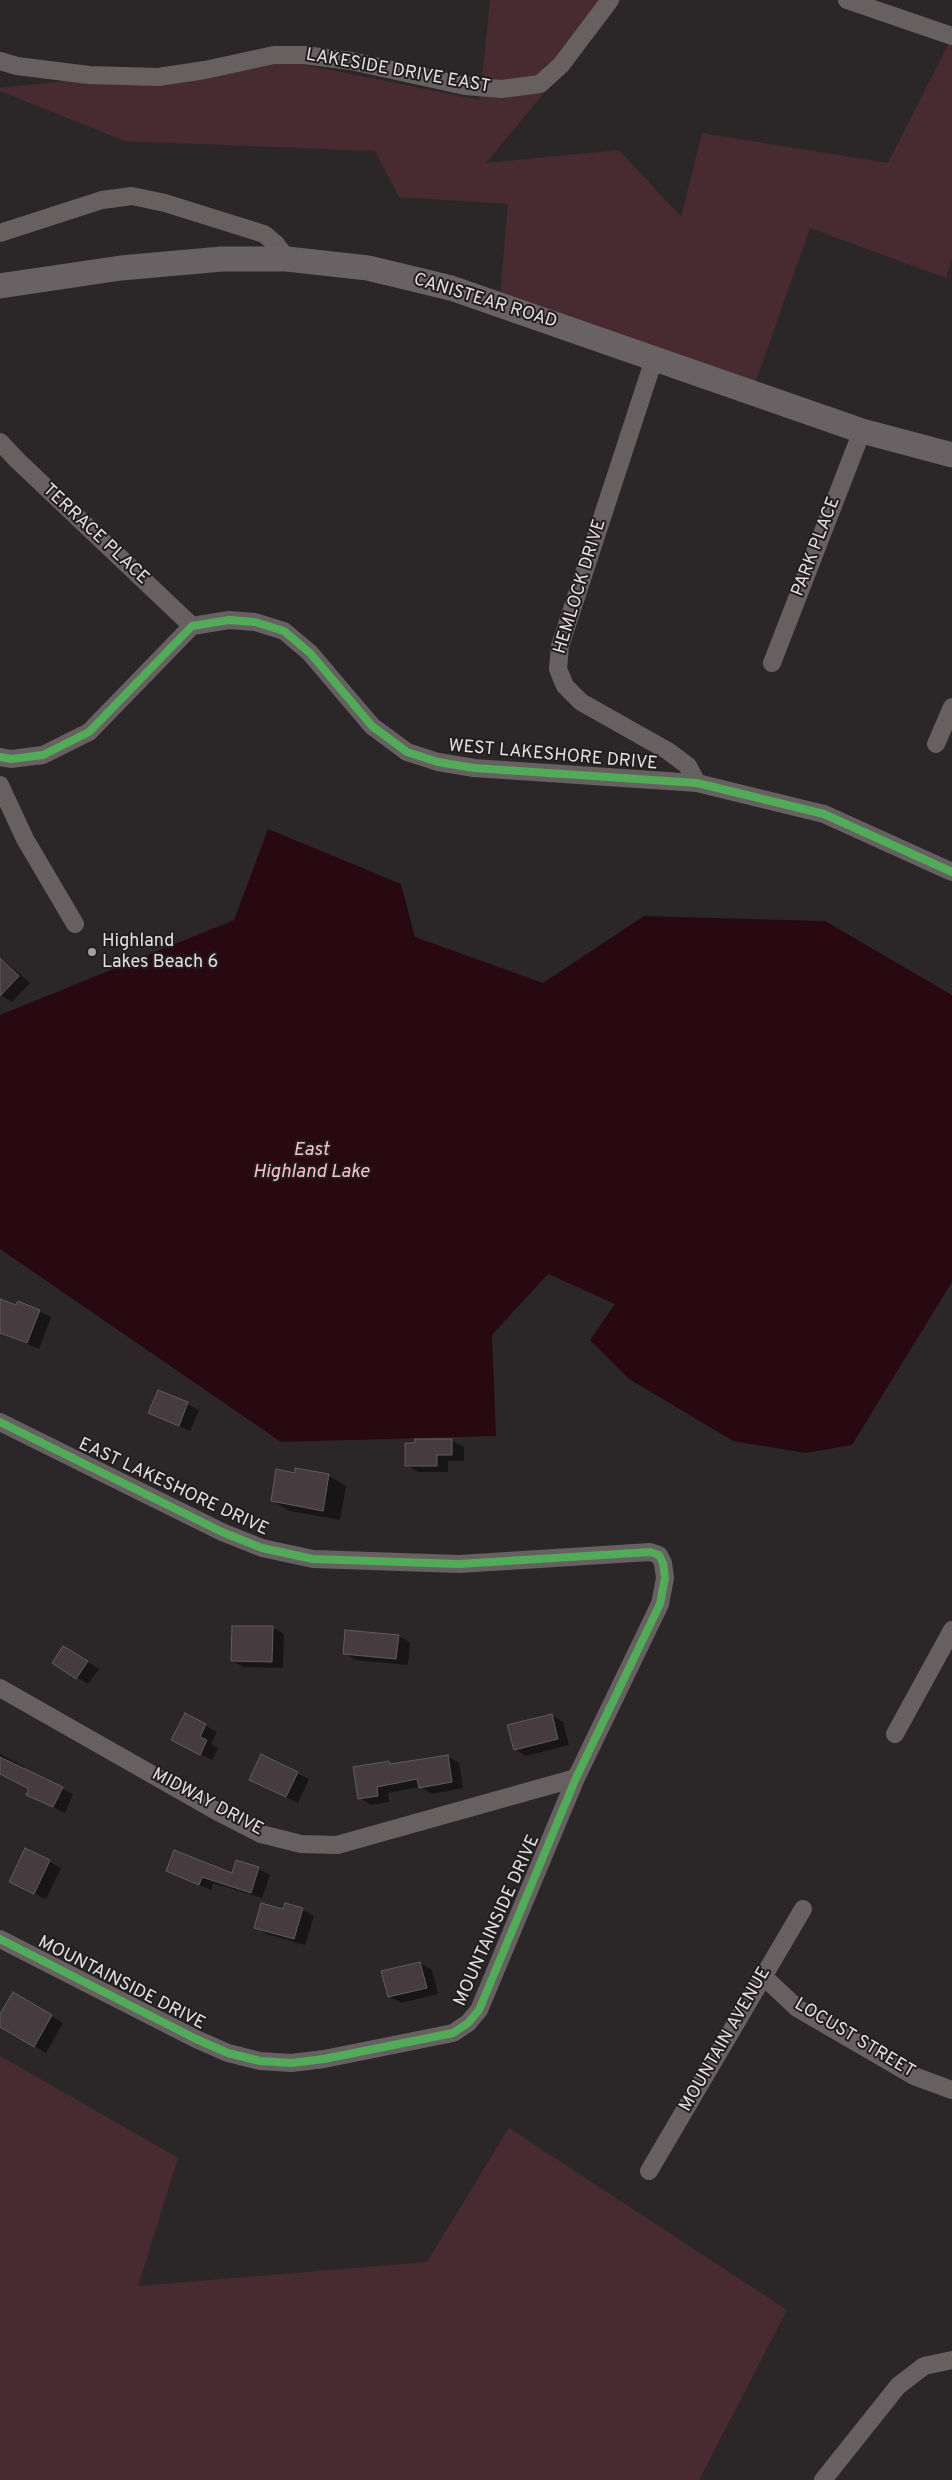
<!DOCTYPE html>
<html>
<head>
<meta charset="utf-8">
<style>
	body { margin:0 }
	canvas { display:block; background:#2b2728 }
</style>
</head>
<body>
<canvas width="952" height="2480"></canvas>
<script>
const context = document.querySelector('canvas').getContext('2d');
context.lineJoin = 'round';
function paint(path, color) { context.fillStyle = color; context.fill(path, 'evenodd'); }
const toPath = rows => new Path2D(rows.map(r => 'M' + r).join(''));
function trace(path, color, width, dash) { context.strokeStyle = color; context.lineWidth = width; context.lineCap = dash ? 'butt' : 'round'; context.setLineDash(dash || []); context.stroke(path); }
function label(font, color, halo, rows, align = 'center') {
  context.font = font + ' Overpass,sans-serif'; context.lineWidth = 4; context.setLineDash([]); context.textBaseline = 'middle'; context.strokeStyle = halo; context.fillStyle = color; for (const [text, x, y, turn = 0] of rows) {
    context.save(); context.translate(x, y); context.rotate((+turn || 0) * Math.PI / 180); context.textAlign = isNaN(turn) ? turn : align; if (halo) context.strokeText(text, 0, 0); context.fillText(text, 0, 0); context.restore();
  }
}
paint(toPath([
	[490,0,621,0,486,163,619,150,681,217,702,133,888,163,952,37,952,258,946,278,810,228,752,392,500,296,508,204,399,197,375,151,125,141,0,91,0,88,276,59,480,100],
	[0,2056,178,2158,138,2286,427,2262,509,2128,787,2310,699,2480,0,2480]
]), '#482a31');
paint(toPath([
	[268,829,401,884,415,937,543,983,644,916,825,921,952,995,952,1282,852,1445,806,1453,733,1441,629,1379,590,1340,615,1304,548,1274,492,1335,496,1436,281,1442,0,1249,0,1015,234,920]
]), '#280912');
paint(toPath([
	[0,957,30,983,12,1002,0,995],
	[17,1307,39,1311,51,1317,39,1349,0,1333,0,1309],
	[159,1391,199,1410,190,1431,150,1413],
	[452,1441,464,1447,464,1461,448,1461,448,1472,418,1472,407,1465],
	[296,1474,329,1476,346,1486,340,1520,290,1511,272,1501],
	[272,1627,284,1634,283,1668,244,1667,232,1661],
	[398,1636,410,1642,408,1665,356,1660,344,1653],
	[75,1654,99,1669,88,1684,54,1663],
	[186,1715,217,1732,211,1744,218,1748,212,1760,185,1746],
	[551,1715,563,1722,569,1745,526,1756,515,1749],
	[0,1754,25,1767,23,1770,73,1794,65,1813,27,1794,30,1789,0,1774],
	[261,1756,309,1779,298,1803,262,1786],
	[447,1756,459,1763,463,1788,432,1794,420,1787,388,1793,389,1802,371,1805,360,1798,389,1763,393,1765],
	[26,1850,61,1868,46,1899,23,1888],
	[258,1869,270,1875,262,1898,213,1883,211,1890,167,1871,233,1874],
	[302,1909,314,1916,305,1945,267,1934,256,1928,284,1911],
	[420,1963,432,1970,438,1994,401,2003,389,1996],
	[13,1994,63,2023,46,2053,4,2028,0,2021,0,2017]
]), '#0007');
const building = toPath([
	[0,958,19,976,0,996,0,958],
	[0,1299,16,1305,18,1301,40,1310,27,1343,0,1333,0,1299],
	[158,1390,188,1402,179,1426,148,1413,158,1390],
	[415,1439,452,1439,452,1455,437,1455,437,1466,405,1466,405,1443,415,1443,415,1439],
	[295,1468,329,1474,323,1511,271,1501,276,1469,295,1473,295,1468],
	[232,1626,273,1626,272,1662,231,1661,232,1626],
	[345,1630,399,1635,396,1659,343,1654,345,1630],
	[63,1646,88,1661,76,1679,52,1663,63,1646],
	[185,1713,206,1724,200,1737,207,1740,200,1755,171,1740,185,1713],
	[552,1714,558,1739,514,1750,507,1725,552,1714],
	[261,1754,298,1772,286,1797,249,1780,261,1754],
	[448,1755,452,1782,419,1788,417,1779,377,1787,378,1796,358,1799,353,1767,389,1761,390,1764,448,1755],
	[0,1757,63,1787,53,1807,26,1795,29,1789,0,1774,0,1757],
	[25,1848,50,1860,34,1894,9,1882,25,1848],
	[174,1850,232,1873,236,1860,259,1867,251,1893,202,1877,199,1885,166,1871,174,1850],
	[261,1903,283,1909,285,1903,303,1908,294,1939,254,1928,261,1903],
	[420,1962,427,1988,388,1997,381,1971,420,1962],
	[13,1992,52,2015,34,2047,0,2027,0,2014,13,1992]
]);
paint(building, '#463c3f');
trace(building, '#5f5c5d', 1);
trace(toPath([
	[847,0,952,36],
	[0,61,17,66,89,75,158,77,205,70,274,55,304,55,351,61,465,86,502,89,540,84,561,65,610,0],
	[0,233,102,200,132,196,165,203,264,234,276,244,287,259],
	[654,359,560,646,558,669,565,686,581,702,668,751,688,766,697,783],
	[0,442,17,460,192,626],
	[772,663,862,431],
	[936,744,952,707],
	[0,757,11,759,43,755,89,732,192,626,229,620,255,622,284,631,310,653,372,726,407,752,438,762,474,768,697,783,824,814,952,872],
	[0,785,25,839,75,924],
	[0,1422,222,1532,262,1548,313,1559,459,1564,650,1552,659,1555,663,1563,665,1578,660,1604,576,1778,479,2010,468,2023,453,2033,324,2059,291,2063,260,2061,228,2053,196,2039,0,1939],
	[0,1688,218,1812,261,1834,301,1844,337,1845,576,1778],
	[895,1734,952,1630],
	[763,1976,797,2008,914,2076,952,2090],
	[649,2171,803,1909],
	[823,2480,898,2386,924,2366,952,2360]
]), '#666061', 18);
trace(toPath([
	[0,286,121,268,222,259,287,259,368,268,451,288,862,431,952,455]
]), '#696264', 25);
trace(toPath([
	[0,757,11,759,43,755,89,732,192,626,229,620,255,622,284,631,310,653,372,726,407,752,438,762,474,768,697,783,824,814,952,872],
	[0,1422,222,1532,262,1548,313,1559,459,1564,650,1552,659,1555,663,1563,665,1578,660,1604,576,1778,479,2010,468,2023,453,2033,324,2059,291,2063,260,2061,228,2053,196,2039,0,1939]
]), '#51ab58', 8);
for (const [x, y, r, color] of [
	[92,952,5,"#a39fa0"]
]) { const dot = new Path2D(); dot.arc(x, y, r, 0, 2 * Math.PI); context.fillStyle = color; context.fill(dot); trace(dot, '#221d1e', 2); }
label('18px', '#e3dfe0', '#221d1e', [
	["LAKESIDE DRIVE EAST",398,72,10],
	["CANISTEAR ROAD",485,302,17],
	["TERRACE PLACE",95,535,43],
	["PARK PLACE",817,547,-69],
	["HEMLOCK DRIVE",581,587,-73],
	["WEST LAKESHORE DRIVE",553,756,5],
	["EAST LAKESHORE DRIVE",173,1488,25],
	["MIDWAY DRIVE",207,1803,28],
	["MOUNTAINSIDE DRIVE",498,1921,-66],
	["MOUNTAINSIDE DRIVE",121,1984,27],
	["LOCUST STREET",854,2039,31],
	["MOUNTAIN AVENUE",726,2040,-60]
]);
label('18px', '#e3dfe0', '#221d1e', [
	["Highland",102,942],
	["Lakes Beach 6",102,963]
], 'left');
label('italic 19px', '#fdc1cd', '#221d1e', [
	["East",311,1151],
	["Highland Lake",311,1173]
]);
</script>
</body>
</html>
